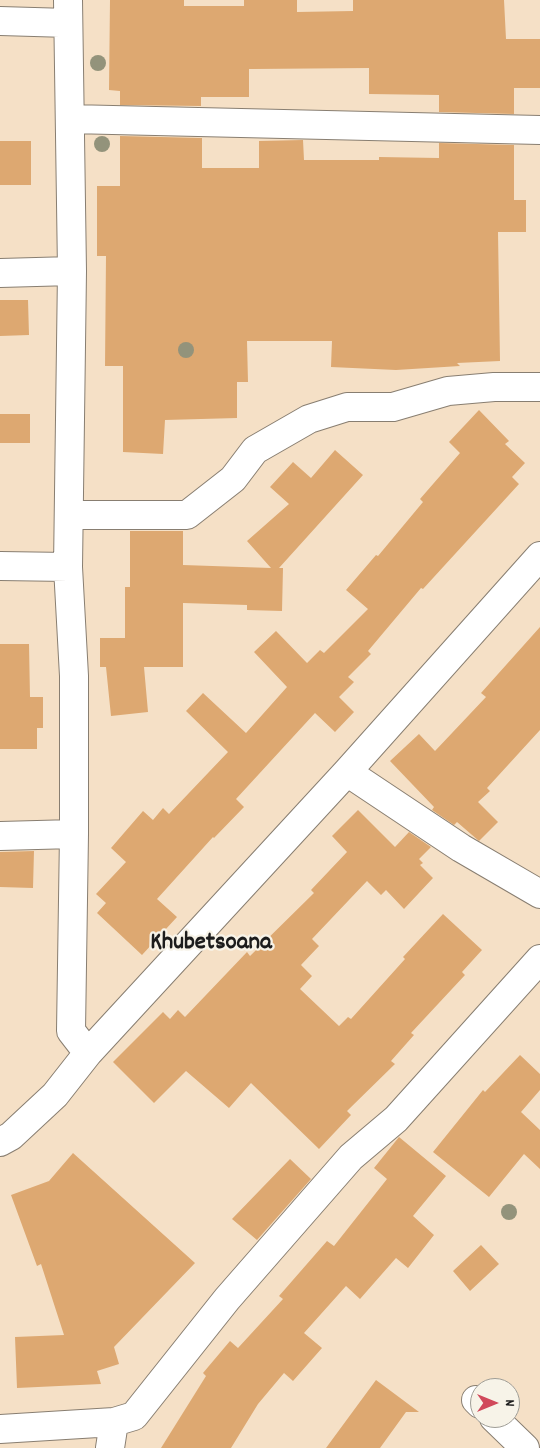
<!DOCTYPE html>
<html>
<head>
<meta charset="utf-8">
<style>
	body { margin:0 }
	#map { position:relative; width:540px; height:1448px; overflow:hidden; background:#f5e0c6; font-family:Dekko,sans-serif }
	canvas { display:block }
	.north { position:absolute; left:470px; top:1378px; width:50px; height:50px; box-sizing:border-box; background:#f7f3e8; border:1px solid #9f9d96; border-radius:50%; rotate:90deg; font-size:14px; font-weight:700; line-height:20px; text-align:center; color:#1c1c1c }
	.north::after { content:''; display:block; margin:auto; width:18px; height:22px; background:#d1495b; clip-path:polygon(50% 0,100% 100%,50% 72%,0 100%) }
</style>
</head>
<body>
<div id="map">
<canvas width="540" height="1448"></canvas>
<div class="north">N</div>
</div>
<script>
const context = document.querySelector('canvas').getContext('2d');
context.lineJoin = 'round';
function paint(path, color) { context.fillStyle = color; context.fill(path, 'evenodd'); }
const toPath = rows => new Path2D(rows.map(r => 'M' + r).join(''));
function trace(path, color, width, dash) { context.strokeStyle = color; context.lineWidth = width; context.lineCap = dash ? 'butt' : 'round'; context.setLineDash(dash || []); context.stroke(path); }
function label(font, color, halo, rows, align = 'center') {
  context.font = font + ' Dekko,sans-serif'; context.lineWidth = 4.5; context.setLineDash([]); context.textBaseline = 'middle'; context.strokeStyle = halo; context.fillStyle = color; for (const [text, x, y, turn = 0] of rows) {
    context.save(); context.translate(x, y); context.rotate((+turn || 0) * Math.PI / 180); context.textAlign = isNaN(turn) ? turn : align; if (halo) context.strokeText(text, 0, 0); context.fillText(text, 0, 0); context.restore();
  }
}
paint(toPath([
	[110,0,184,0,184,6,244,6,244,0,297,0,297,12,353,11,353,0,504,0,506,39,540,39,540,88,514,88,514,114,439,112,439,95,369,94,369,68,253,69,249,69,249,97,201,97,201,106,120,105,120,91,109,90],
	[120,136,202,138,202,168,259,168,259,141,303,140,304,160,379,160,379,157,439,158,439,143,514,145,514,200,526,200,526,232,498,232,500,361,457,363,460,366,396,370,331,367,332,341,247,341,248,382,237,382,237,418,165,420,163,454,123,452,123,366,105,366,106,256,97,256,97,186,120,186],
	[0,141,31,141,31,185,0,185],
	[0,300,28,300,29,335,0,336],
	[479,410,509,441,505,444,525,463,512,477,519,484,423,589,421,588,368,651,371,654,348,677,354,682,339,697,354,712,335,732,315,713,236,799,244,807,214,838,213,837,157,899,177,917,142,955,97,913,106,903,96,894,126,862,111,848,143,811,153,820,163,808,169,814,228,752,186,711,203,693,246,733,287,687,254,652,276,631,307,663,320,650,324,653,368,609,346,590,376,555,378,556,423,502,420,499,460,453,449,442],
	[0,414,30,414,30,443,0,443],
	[335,450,363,475,279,568,283,568,282,611,247,610,247,605,183,603,183,667,144,667,148,712,111,716,106,667,100,667,100,638,125,638,125,587,130,587,130,531,183,531,183,565,271,568,247,541,289,504,270,487,293,462,311,478],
	[540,627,540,730,487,788,490,791,478,802,498,822,479,841,457,822,454,825,432,810,434,807,390,761,419,734,435,751,486,697,481,693],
	[0,644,29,644,30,697,43,697,43,728,37,728,37,749,0,749],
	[358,810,395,847,409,832,431,847,419,859,423,863,420,865,433,878,404,909,386,890,381,895,367,881,312,939,319,946,301,965,312,976,300,989,339,1026,348,1017,351,1019,405,959,403,957,443,914,482,950,462,972,465,975,411,1033,414,1035,391,1061,395,1064,347,1111,351,1115,319,1149,251,1083,229,1108,186,1071,154,1103,113,1062,163,1012,170,1019,178,1010,185,1017,247,952,250,956,314,893,311,890,347,852,332,836],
	[34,851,33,888,0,887,0,852],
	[520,1055,540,1074,540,1090,521,1112,540,1130,540,1169,524,1154,489,1197,433,1152,483,1090,485,1092],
	[399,1137,446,1176,413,1216,434,1235,408,1268,396,1258,360,1299,346,1286,304,1333,322,1348,293,1381,284,1373,258,1404,231,1448,161,1448,206,1376,203,1373,230,1341,238,1348,283,1299,279,1296,327,1241,334,1246,387,1179,374,1168],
	[73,1153,195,1263,114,1347,119,1364,97,1371,101,1384,17,1388,15,1337,64,1335,41,1264,37,1266,11,1195,49,1181],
	[290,1159,311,1179,257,1240,232,1219],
	[481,1245,499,1264,470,1291,453,1271],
	[376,1380,419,1412,406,1412,380,1448,326,1448]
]), '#dda871');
const minor = toPath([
	[68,0,72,271,68,567,74,676,74,834,71,1031,88,1053],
	[0,21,68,23],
	[70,119,540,130],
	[0,273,72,271],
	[70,515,187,515,233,479,255,450,309,419,347,407,393,407,448,391,494,387,540,387],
	[0,566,68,567],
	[347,772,461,848,540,894],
	[0,836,74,834],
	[0,1142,11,1136,55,1095,88,1053,347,772,540,556],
	[476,1400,480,1404],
	[494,1418,525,1448],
	[0,1429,114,1422,134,1416,227,1299,351,1157,396,1119,540,959],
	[110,1448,114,1422]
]);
trace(minor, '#887e71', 30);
trace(minor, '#fff', 28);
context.fillStyle = '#93937b';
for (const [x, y] of [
	[98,63],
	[102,144],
	[186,350],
	[509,1212]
]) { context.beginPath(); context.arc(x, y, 8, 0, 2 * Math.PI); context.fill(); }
label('bold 25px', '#1c1c1c', '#f7f3e8', [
	["Khubetsoana",211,945]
]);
</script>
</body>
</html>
